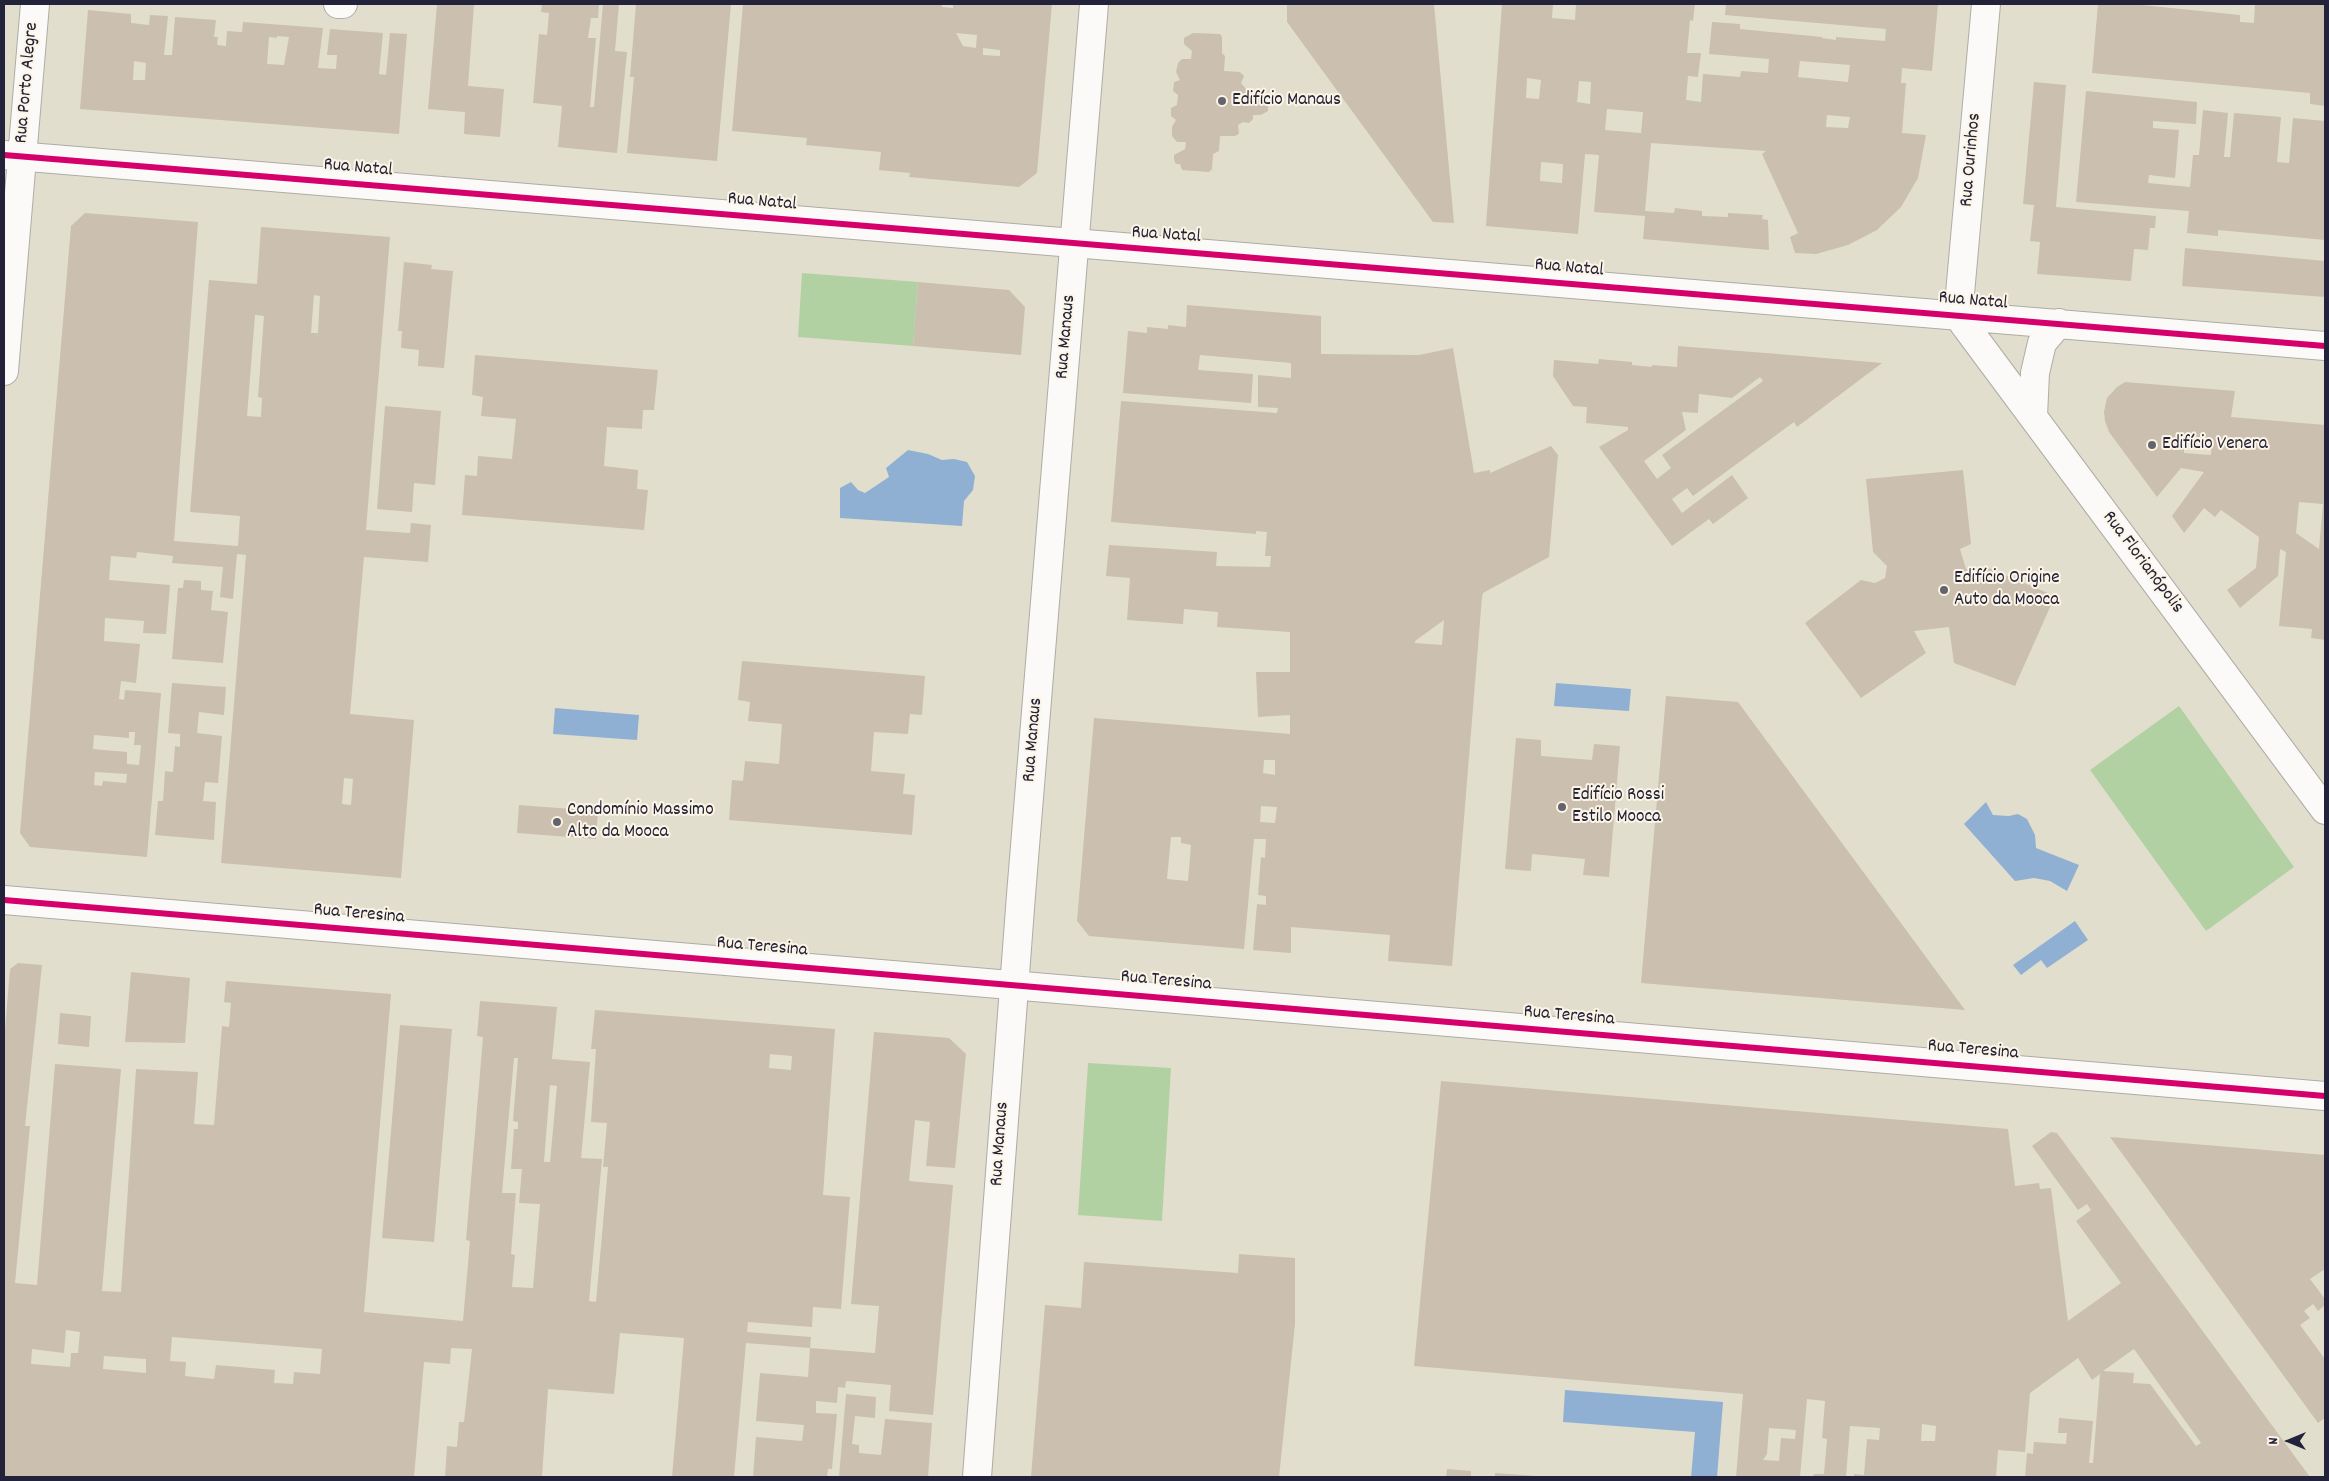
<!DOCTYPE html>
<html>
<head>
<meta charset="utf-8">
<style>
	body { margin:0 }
	#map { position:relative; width:2329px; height:1481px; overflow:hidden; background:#e2decd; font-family:Dekko,sans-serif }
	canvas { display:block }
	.frame { position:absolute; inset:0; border:5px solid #22223b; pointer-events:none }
	.north { position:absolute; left:2264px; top:1416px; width:50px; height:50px; -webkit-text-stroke:4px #fcf5e5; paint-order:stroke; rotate:270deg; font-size:14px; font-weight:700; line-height:20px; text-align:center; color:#22223b }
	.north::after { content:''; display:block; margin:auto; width:18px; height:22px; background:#22223b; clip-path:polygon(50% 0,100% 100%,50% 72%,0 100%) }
</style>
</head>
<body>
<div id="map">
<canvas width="2329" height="1481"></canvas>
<div class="frame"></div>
<div class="north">N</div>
</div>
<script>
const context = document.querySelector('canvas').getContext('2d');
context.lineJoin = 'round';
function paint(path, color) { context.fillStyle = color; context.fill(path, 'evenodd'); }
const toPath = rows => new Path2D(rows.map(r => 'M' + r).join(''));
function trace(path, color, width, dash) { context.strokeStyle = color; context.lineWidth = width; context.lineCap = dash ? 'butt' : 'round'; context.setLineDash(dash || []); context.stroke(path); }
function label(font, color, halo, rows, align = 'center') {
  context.font = font + ' Dekko,sans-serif'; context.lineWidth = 4; context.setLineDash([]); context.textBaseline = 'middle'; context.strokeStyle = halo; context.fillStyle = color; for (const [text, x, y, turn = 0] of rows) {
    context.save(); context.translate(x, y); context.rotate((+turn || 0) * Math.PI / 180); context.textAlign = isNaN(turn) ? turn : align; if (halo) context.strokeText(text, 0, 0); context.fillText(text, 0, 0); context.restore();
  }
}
paint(toPath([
	[802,273,918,282,913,346,798,337],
	[2179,706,2294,867,2206,931,2090,770],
	[1088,1063,1171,1068,1162,1221,1078,1215]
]), '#b2d1a2');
paint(toPath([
	[908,450,928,454,942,460,954,459,967,462,975,476,973,490,964,501,962,526,840,518,840,488,851,482,858,490,865,493,889,477,886,468],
	[1556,683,1631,689,1629,711,1554,706],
	[555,708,639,715,637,740,553,734],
	[1986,802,1993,815,2009,816,2018,814,2027,819,2035,835,2036,848,2079,865,2067,891,2050,881,2034,878,2015,881,1964,824],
	[2075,921,2088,940,2047,968,2041,960,2021,975,2013,965],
	[1565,1390,1723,1402,1717,1477,1691,1477,1695,1432,1563,1422]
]), '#8fb0d3');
paint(toPath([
	[437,4,474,4,468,86,504,89,500,137,464,134,465,112,428,109],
	[542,4,599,4,598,18,591,18,588,38,596,38,590,107,594,107,603,4,619,4,615,51,627,52,617,153,558,147,562,106,533,103,539,34,547,35,549,13,541,12],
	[636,4,731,4,717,161,627,153,634,77,630,77],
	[743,4,942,4,942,7,953,8,953,4,1052,4,1037,173,1019,187,909,177,910,173,879,170,881,152,806,145,807,138,732,131],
	[956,33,977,35,976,48,963,46],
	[983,48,1000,50,1000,56,983,55],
	[1287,4,1434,4,1454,223,1433,222,1287,22],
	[1502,4,1553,4,1552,18,1575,20,1576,4,1695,4,1693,21,1690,20,1687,53,1701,53,1698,77,1688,76,1686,100,1701,102,1703,74,1740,77,1741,71,1768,73,1769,59,1709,54,1712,22,1740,24,1740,29,1822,37,1822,38,1836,40,1836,37,1885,41,1886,29,1725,15,1726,4,1938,4,1932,71,1902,68,1901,83,1906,83,1902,133,1926,135,1918,178,1901,207,1877,230,1848,245,1816,254,1795,253,1790,237,1798,233,1762,154,1766,151,1651,143,1645,211,1674,213,1675,208,1702,211,1702,216,1728,217,1728,213,1763,215,1762,219,1768,220,1769,250,1643,239,1645,216,1594,212,1599,155,1585,154,1578,234,1486,226],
	[1800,61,1850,65,1848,82,1798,77],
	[1527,78,1541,80,1539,99,1526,98],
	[1579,81,1591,82,1590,104,1577,102],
	[1607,109,1643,112,1641,133,1605,130],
	[1827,115,1850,117,1848,128,1826,127],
	[1541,162,1563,164,1562,183,1540,181],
	[2098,4,2132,4,2240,15,2240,22,2254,23,2255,4,2325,4,2325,106,2310,104,2310,93,2092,73],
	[88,10,131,14,131,23,149,25,150,15,168,16,164,55,172,55,175,17,216,20,214,37,218,37,217,45,226,46,227,31,242,32,243,22,323,28,318,68,336,69,337,55,327,55,330,29,383,33,379,74,386,75,390,33,407,34,399,134,80,109],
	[277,36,289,37,284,65,267,64,269,37,277,38],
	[134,61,146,63,145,80,133,80],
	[1193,33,1220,34,1222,37,1222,53,1225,56,1224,71,1240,72,1244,76,1241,83,1246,89,1252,89,1256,97,1265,98,1268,104,1268,111,1261,115,1253,115,1253,119,1249,123,1243,122,1238,125,1239,134,1235,136,1220,136,1219,151,1213,154,1212,169,1209,172,1182,170,1180,164,1176,164,1174,160,1174,155,1185,149,1186,142,1177,142,1172,136,1172,127,1176,120,1171,116,1171,108,1177,105,1178,95,1173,91,1174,82,1180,80,1176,72,1178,63,1182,59,1191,59,1192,51,1184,44,1184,38],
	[2034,82,2066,85,2056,207,2156,216,2155,228,2150,228,2148,250,2134,249,2131,281,2037,274,2040,242,2030,241,2034,205,2023,204],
	[2086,91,2197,102,2196,124,2153,121,2153,128,2179,130,2175,178,2149,175,2148,183,2190,187,2193,155,2199,155,2203,110,2228,113,2224,157,2230,157,2234,113,2281,117,2277,162,2289,163,2293,118,2325,121,2325,240,2218,230,2218,236,2187,233,2189,211,2076,202],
	[85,213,198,222,174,541,238,546,240,516,190,512,209,280,257,284,261,227,390,237,366,530,410,533,411,523,431,525,428,562,364,557,350,714,414,720,401,878,221,863,246,555,237,554,233,599,220,597,223,567,172,563,173,556,137,552,136,558,111,556,109,580,170,585,166,634,143,633,144,621,105,618,104,641,140,644,136,683,121,681,119,699,124,700,125,690,161,693,147,857,30,847,20,833,71,226],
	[314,295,320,296,318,333,311,333],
	[255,315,264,316,258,397,262,398,261,417,247,416],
	[129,732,135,732,134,745,141,745,139,765,127,764,127,752,93,749,94,735,129,738],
	[95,772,127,774,126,783,103,781,102,786,94,785],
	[344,778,353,779,351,805,342,804],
	[2185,248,2325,261,2325,297,2182,286],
	[404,262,432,265,431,269,453,271,444,368,418,366,419,350,401,348,402,331,398,331],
	[918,282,1009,290,1025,307,1021,355,913,346],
	[1187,305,1321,316,1321,354,1419,355,1453,348,1474,473,1490,470,1490,473,1551,446,1558,455,1549,557,1483,593,1482,597,1452,966,1388,961,1390,935,1291,927,1291,953,1253,950,1257,904,1266,905,1266,896,1258,895,1261,857,1265,858,1266,839,1254,839,1244,949,1089,936,1077,921,1094,718,1290,734,1290,715,1258,717,1256,672,1290,672,1290,632,1217,627,1218,612,1184,609,1183,624,1127,620,1130,578,1106,576,1109,545,1217,552,1216,566,1270,567,1271,556,1265,556,1267,532,1256,531,1256,534,1111,522,1121,401,1277,413,1278,408,1258,407,1258,375,1291,378,1291,363,1200,355,1198,370,1253,374,1251,403,1123,393,1128,331,1147,333,1147,327,1168,329,1168,325,1186,327],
	[1444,620,1442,645,1415,643,1415,641],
	[1264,760,1275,760,1275,775,1263,773],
	[1261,806,1277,807,1275,823,1260,822],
	[1171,837,1181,837,1181,843,1191,845,1188,881,1167,879],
	[1678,346,1790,355,1882,363,1797,427,1794,422,1693,496,1687,488,1672,499,1682,513,1732,475,1748,498,1713,524,1709,519,1672,546,1599,447,1628,430,1628,427,1586,423,1587,407,1573,406,1553,376,1554,360,1598,364,1599,359,1632,362,1632,365,1652,367,1652,365,1677,367],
	[1760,377,1763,381,1662,455,1671,468,1657,479,1644,461,1686,430,1682,412,1698,413,1699,394,1732,398],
	[475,355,658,370,654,410,643,410,642,429,607,427,604,466,638,470,637,489,648,490,644,530,462,515,465,475,477,476,478,456,512,459,516,419,481,416,483,397,472,395],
	[2125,382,2235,391,2231,417,2325,425,2325,640,2311,638,2312,629,2279,626,2286,552,2280,549,2278,576,2240,608,2227,590,2256,568,2259,537,2221,510,2215,517,2204,508,2184,533,2172,516,2204,472,2181,468,2157,497,2109,432,2105,421,2104,412,2107,398,2117,387],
	[2185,436,2212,438,2211,455,2184,453],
	[2299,502,2323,504,2319,549,2296,533],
	[385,406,441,411,435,485,414,483,412,512,377,509],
	[1963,470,1971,544,1960,549,1966,569,1974,571,1986,567,2055,596,2015,686,1954,663,1949,627,1914,631,1926,653,1861,698,1805,623,1861,580,1875,583,1885,578,1887,566,1873,552,1866,479],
	[184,580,201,581,201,590,213,591,211,610,228,612,223,663,172,659,178,588,183,588],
	[742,661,925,676,922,715,910,714,908,734,874,732,871,771,905,774,903,794,915,795,912,835,729,820,732,780,743,781,745,761,779,764,782,724,748,721,750,702,738,700],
	[172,683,226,687,224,715,199,712,197,733,222,736,218,783,205,782,203,801,216,802,214,840,155,835,158,801,163,801,165,771,173,772,175,746,180,747,180,734,168,733],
	[1666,696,1738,702,1965,1010,1641,983],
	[1516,738,1541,740,1541,756,1592,760,1594,744,1620,746,1609,877,1583,875,1585,859,1532,854,1531,871,1505,869],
	[519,805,598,811,596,839,517,833],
	[18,963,42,965,25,1126,30,1126,15,1283,37,1285,55,1064,121,1069,102,1291,121,1292,136,1069,198,1072,194,1124,214,1125,222,1026,229,1027,231,1003,224,1002,226,981,391,994,364,1312,463,1321,470,1241,466,1240,483,1037,477,1036,480,1001,557,1007,552,1059,590,1062,581,1158,602,1159,589,1301,596,1302,608,1167,603,1167,607,1123,591,1122,596,1049,591,1049,595,1010,835,1029,823,1195,850,1197,841,1309,813,1307,812,1327,748,1322,747,1332,811,1337,810,1348,746,1343,734,1477,672,1477,684,1338,620,1333,614,1394,548,1389,542,1477,445,1477,447,1446,457,1447,459,1422,464,1422,472,1349,451,1348,450,1364,424,1362,414,1477,4,1477,4,1042,10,969],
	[770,1054,792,1056,791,1070,769,1068],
	[514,1058,518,1058,513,1121,518,1122,518,1129,514,1129,511,1169,522,1169,519,1203,540,1204,533,1288,512,1287,515,1255,511,1254,516,1193,502,1193],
	[550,1085,557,1086,550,1162,544,1162],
	[66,1330,80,1332,78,1353,71,1353,70,1367,31,1364,32,1349,64,1353],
	[172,1337,322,1349,320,1374,294,1372,293,1384,274,1383,275,1370,216,1365,214,1379,185,1376,186,1362,170,1361],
	[104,1356,146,1359,146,1373,103,1369],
	[131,972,190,978,185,1043,125,1042],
	[60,1013,91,1016,89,1047,58,1044],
	[400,1025,452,1029,434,1242,382,1238],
	[874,1032,949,1038,966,1054,955,1168,926,1166,930,1122,915,1120,909,1181,953,1185,933,1415,889,1411,891,1385,846,1381,845,1388,838,1387,837,1403,816,1401,816,1413,837,1414,832,1469,828,1469,827,1477,753,1477,756,1437,802,1441,804,1425,756,1421,760,1373,808,1377,810,1348,875,1353,879,1306,851,1304],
	[1441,1081,2008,1129,2015,1186,2039,1183,2040,1189,2051,1188,2068,1321,2121,1283,2076,1221,2091,1210,2087,1204,2078,1210,2032,1146,2051,1132,2057,1133,2310,1477,2025,1477,2027,1453,2033,1454,2034,1442,2066,1444,2067,1433,2058,1433,2059,1418,2093,1421,2089,1463,2093,1463,2100,1374,2092,1380,2078,1358,2030,1393,2025,1452,1998,1450,1996,1477,1854,1477,1854,1474,1864,1475,1867,1439,1879,1440,1880,1428,1850,1426,1846,1477,1813,1477,1814,1474,1824,1474,1827,1439,1822,1438,1825,1401,1807,1399,1800,1477,1736,1477,1743,1394,1414,1366],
	[2134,1349,2201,1443,2196,1446,2150,1384,2133,1383,2134,1373,2103,1371],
	[1922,1424,1936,1426,1935,1441,1921,1441],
	[1769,1428,1796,1430,1795,1439,1781,1438,1779,1461,1763,1460,1767,1454],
	[2110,1137,2325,1155,2325,1269,2310,1279,2325,1299,2325,1305,2318,1311,2313,1304,2304,1311,2310,1318,2300,1325,2325,1359,2325,1418,2318,1423],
	[1239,1254,1295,1258,1295,1324,1279,1477,1031,1477,1045,1305,1081,1308,1084,1262,1238,1273],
	[846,1394,876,1397,875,1418,855,1416,852,1444,859,1445,859,1453,881,1455,885,1419,932,1423,928,1477,839,1477],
	[1447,1469,1471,1471,1471,1477,1446,1477],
	[1495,1473,1537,1476,1537,1477,1495,1477]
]), '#cbbfaf');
const minor = toPath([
	[338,4,343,4],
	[1986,4,1958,316,2325,810],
	[4,155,2325,346],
	[4,371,35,4],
	[2033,416,2035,373,2042,343,2059,323],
	[4,900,2325,1096],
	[977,1477,1021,895,1094,4]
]);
trace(minor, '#aeaca4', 30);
trace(minor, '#fbfaf8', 28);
trace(toPath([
	[4,155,2325,346],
	[4,900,2325,1096]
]), '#d6006c', 6);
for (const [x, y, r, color] of [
	[1222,101,5,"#65646e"],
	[2152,445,5,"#65646e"],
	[1944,590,5,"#65646e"],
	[1562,807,5,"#65646e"],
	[557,822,5,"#65646e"]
]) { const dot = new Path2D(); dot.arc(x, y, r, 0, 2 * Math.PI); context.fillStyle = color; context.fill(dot); trace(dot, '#fcf5e5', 2); }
label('19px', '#22223b', '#fcf5e5', [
	["Rua Porto Alegre",28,83,-85],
	["Rua Ourinhos",1972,160,-85],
	["Rua Natal",358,169,5],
	["Rua Natal",762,203,5],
	["Rua Natal",1166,236,4],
	["Rua Natal",1569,269,5],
	["Rua Natal",1973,302,5],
	["Rua Manaus",1067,337,-85],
	["Rua Florianópolis",2142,563,53],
	["Rua Manaus",1034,740,-85],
	["Rua Teresina",359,915,5],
	["Rua Teresina",762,948,5],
	["Rua Teresina",1166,982,5],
	["Rua Teresina",1569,1017,5],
	["Rua Teresina",1973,1051,5],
	["Rua Manaus",1001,1144,-86]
]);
label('19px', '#22223b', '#fcf5e5', [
	["Edifício Manaus",1232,101],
	["Edifício Venera",2162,445],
	["Edifício Origine",1954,579],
	["Auto da Mooca",1954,601],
	["Edifício Rossi",1572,796],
	["Estilo Mooca",1572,818],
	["Condomínio Massimo",567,811],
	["Alto da Mooca",567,833]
], 'left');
</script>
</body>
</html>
